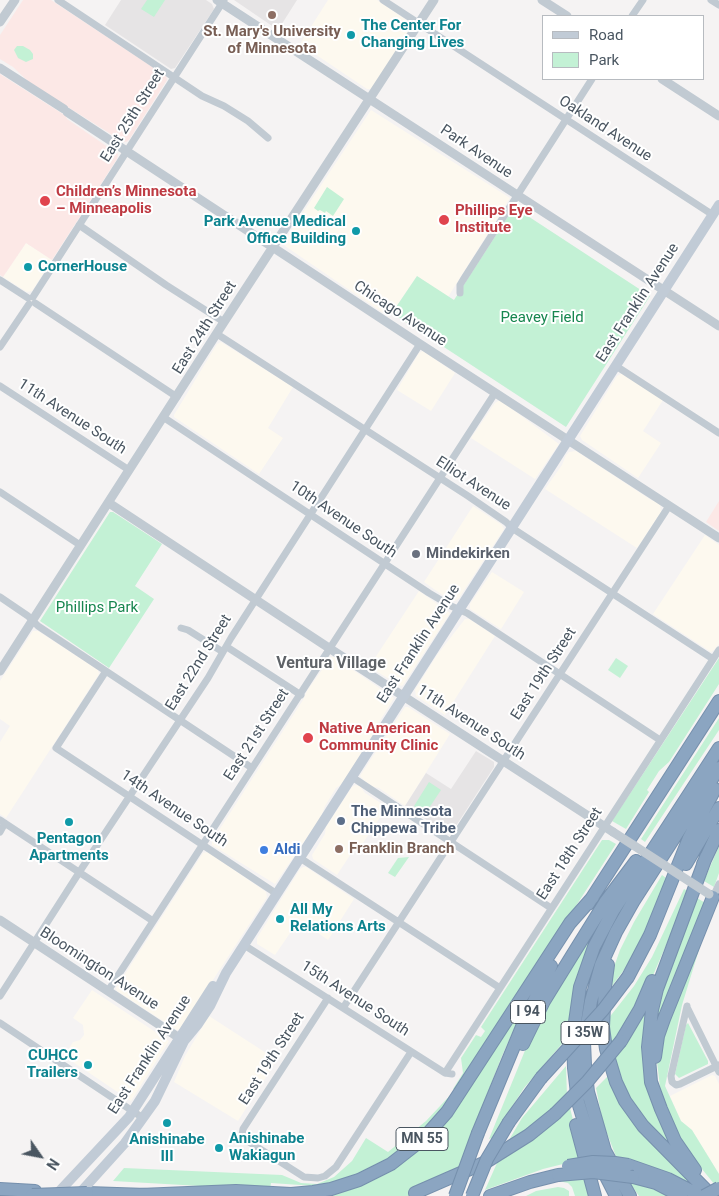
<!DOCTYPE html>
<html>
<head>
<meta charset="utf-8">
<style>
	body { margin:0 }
	#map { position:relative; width:719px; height:1196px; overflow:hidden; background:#f5f3f3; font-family:Roboto,sans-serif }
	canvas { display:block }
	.legend { position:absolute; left:542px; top:15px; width:162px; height:65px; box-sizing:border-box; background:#fff; border:1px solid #b7bbc0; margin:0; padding:6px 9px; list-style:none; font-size:15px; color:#4a5661 }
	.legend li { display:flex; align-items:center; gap:10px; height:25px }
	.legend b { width:25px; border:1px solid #b7bbc0 }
	.north { position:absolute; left:15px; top:1131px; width:50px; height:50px; -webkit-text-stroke:4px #fff; paint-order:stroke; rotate:123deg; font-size:14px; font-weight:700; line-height:20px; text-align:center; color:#4a5661 }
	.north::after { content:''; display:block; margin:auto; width:18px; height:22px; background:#4a5661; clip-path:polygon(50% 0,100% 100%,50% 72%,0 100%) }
</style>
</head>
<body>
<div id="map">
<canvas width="719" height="1196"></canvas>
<ul class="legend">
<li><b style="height:6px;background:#c1cbd6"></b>Road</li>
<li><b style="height:14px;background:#c3f1d5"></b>Park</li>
</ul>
<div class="north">N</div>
</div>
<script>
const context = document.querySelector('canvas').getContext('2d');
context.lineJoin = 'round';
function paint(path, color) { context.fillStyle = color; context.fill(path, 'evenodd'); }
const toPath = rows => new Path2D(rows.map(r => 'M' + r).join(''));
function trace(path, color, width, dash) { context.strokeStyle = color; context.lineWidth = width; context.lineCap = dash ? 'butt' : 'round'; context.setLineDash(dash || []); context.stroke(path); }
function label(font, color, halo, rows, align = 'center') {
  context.font = font + ' Roboto,sans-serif'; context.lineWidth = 4; context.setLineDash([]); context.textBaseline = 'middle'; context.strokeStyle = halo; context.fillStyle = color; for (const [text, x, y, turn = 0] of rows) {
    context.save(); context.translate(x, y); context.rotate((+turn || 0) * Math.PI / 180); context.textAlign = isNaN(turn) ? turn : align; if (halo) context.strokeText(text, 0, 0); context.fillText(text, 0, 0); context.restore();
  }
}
paint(toPath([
	[328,0,377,0,412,24,412,29,374,86,370,89,367,89,300,44],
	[371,110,510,198,448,297,417,276,389,317,285,246,284,244,284,241],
	[26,243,52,260,32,291,27,292,3,277],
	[221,342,293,387,268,428,283,438,259,474,174,417,174,415,217,344],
	[423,351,455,373,431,411,397,390,419,353],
	[621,374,624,374,663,400,643,431,661,443,638,478,582,440,580,436,617,376],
	[500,400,559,444,535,479,471,438,495,403],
	[576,451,651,500,658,502,660,504,661,512,637,548,545,489,562,465,566,455,569,452],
	[473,506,502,525,504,529,459,598,455,601,451,601,424,582],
	[705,535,719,545,719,644,715,649,711,652,653,614],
	[492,572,524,592,501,629,470,609,470,604],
	[419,591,450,613,403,685,401,686,369,667],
	[465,619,469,619,495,636,445,715,416,696,415,690,437,655],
	[33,631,38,631,98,670,99,674,6,818,0,814,0,742,10,726,0,719,0,681],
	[331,657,334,657,394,698,376,727,373,737,342,784,336,788,325,806,321,817,275,884,212,845,212,841,303,700,307,691],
	[405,707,408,707,450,734,405,806,379,788,370,786,360,776],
	[355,785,360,786,365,793,387,807,363,843,358,843,337,875,313,859,312,855,325,834,326,827,352,787],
	[208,852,266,892,267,897,181,1029,177,1030,117,991,116,988,203,853],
	[303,867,306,867,354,899,328,940,299,920,275,955,257,944,257,938,300,869],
	[92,990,169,1041,131,1101,64,1056,73,1042,80,1040,84,1035,83,1025,73,1018],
	[209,1016,277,1060,238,1121,174,1082,185,1056],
	[712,1075,715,1076,719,1084,719,1174,692,1130,681,1121,670,1096]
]), '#fdf9ef');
paint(toPath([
	[121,0,206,0,212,4,214,9,175,68,171,69,105,25],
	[234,0,297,0,278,30],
	[476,751,494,762,494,767,452,832,450,834,447,833,405,806,426,773,451,789]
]), '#e6e4e5');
paint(toPath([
	[23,0,51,0,166,76,167,80,129,140,126,142,122,141,31,84,13,67,0,59,0,35],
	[0,74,66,116,67,119,118,154,117,159,52,260,26,243,3,277,0,275],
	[719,501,719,531,706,522]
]), '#fce8e6');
paint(toPath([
	[147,0,165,0,154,17,141,9],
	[17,46,23,46,30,50,33,54,33,59,26,62,18,58,14,50],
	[327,187,344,199,333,216,326,211,325,213,320,210,318,211,314,208],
	[514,207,650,296,566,427,392,313,417,276,454,300],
	[110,512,113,512,162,544,135,586,154,599,109,668,40,621],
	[616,658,628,666,620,678,608,670],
	[719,658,719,684,669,762,659,771,647,790,649,792,626,829,612,821],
	[719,718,719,730,645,842,641,839],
	[429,782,441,790,425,814,414,806],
	[602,840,609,840,616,844,484,1048,437,1119,394,1157,355,1178,315,1186,271,1183,270,1190,113,1181,124,1168,282,1175,301,1183,317,1184,334,1177,352,1161,366,1138,388,1152,426,1121,455,1090,453,1089,463,1073,461,1058,476,1035,481,1037,485,1031,481,1027],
	[719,846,719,873,714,887,704,881],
	[409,857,395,877,388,873,398,858],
	[662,875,669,880,648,927,632,959,609,990,615,964,620,950,634,922],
	[684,889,689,892,648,987,610,1046,608,1019,634,986,652,957],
	[616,892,573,999,567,1038,524,1088,492,1138,489,1139,537,1021],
	[697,898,707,904,657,1030,655,1008],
	[709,917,682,1005,665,1086,681,1121,692,1130,719,1174,719,1183,715,1185,684,1147,661,1095,657,1062,659,1045],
	[648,1003,646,1044,671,1145,669,1146,644,1120,624,1089,614,1060,636,1028],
	[519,1012,521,1013,502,1056,457,1171,416,1196,296,1196,398,1166,430,1141,453,1114],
	[688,1023,708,1061,708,1064,679,1078,675,1074,686,1025],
	[566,1066,567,1096,556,1108,506,1145,522,1118],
	[611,1073,692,1185,617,1159,603,1123,596,1088],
	[570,1108,583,1159,543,1169,485,1190,497,1163,537,1137],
	[587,1176,593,1196,575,1196,572,1187,568,1183,558,1181],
	[627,1179,676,1196,639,1196],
	[558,1187,564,1188,569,1191,569,1196,526,1196,536,1191]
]), '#c3f1d5');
const motorway = toPath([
	[686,864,719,808],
	[703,864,719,830],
	[588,904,719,701],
	[608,965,605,987,603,1027,606,1049,616,1082,625,1101,643,1126,712,1196],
	[628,977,650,935,689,838,715,789],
	[621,1041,640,1009,652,981],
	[523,1044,544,1001,573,954,606,901,636,861],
	[655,1057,658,1036,664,1019,713,897],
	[509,1122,541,1078],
	[576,1125,595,1196],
	[478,1133,524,1022,551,966],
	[628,1165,668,1179,701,1196],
	[695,1170,675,1141,661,1109,651,1082,648,1047,652,1010,657,989,706,857],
	[633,1177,656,1183,681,1196],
	[0,1189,35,1191],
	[87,1193,147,1195],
	[415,1193,486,1162,529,1135,555,1114],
	[140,1195,236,1191,291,1194,313,1192,331,1189,359,1180,391,1164,423,1139,447,1112,570,923,593,897],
	[490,1196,530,1182,558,1175],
	[616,1196,593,1151,578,1102,574,1068,573,1036,580,987,594,947,613,911,719,748],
	[630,1196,605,1151,588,1092,585,1065,584,1042,591,1001,601,965,616,932,633,902,719,768]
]);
trace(motorway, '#7690ad', 14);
trace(toPath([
	[58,0,202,96,224,106,248,121,268,138],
	[383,0,713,215],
	[711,0,719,5],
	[632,16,643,0],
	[79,225,166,285,224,322],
	[0,280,28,298],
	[460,293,460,285,463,280,592,79],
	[33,297,224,0],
	[35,303,177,397],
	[217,334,468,496,506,522,512,528,713,659],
	[0,347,29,304],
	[616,366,719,433],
	[0,386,129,470],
	[163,417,429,593,451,606,467,613,660,740],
	[0,492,80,545],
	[0,597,28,616,38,626,252,768],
	[181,628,188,630,223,652],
	[227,647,301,695],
	[106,671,56,748,277,894],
	[352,777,551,908],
	[0,820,153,921],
	[0,832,5,823],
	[300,858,500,988],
	[713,897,719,884],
	[244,945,445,1073,452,1074],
	[108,991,495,393],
	[0,996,82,868,208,678,231,638,420,344],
	[328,998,243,1129,242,1135,246,1140,304,1177,318,1178,325,1176,336,1167,411,1052],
	[687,1006,671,1076,672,1082,676,1085,680,1084,719,1065],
	[687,1007,719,1072],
	[343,1008,669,506],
	[0,1023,143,1118],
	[445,1073,719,650]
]), '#c1cad2', 7);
trace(toPath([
	[217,0,719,326],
	[542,0,567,16],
	[0,22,15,0],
	[0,68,64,109],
	[662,79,719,116],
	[67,112,420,344,719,538],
	[109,503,329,648,613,832],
	[0,671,224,322,434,0],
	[0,920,184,1041]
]), '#c1cad2', 9);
trace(toPath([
	[55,1196,129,1117,213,986],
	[77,1196,125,1143,155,1101,184,1041,198,1024,210,1006,226,973,719,205]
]), '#c1cbd6', 10);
trace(motorway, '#8ba5c1', 12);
const motorwayBridge = toPath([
	[541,1078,603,1010,628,977],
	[555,1114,587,1082,621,1041],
	[568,1166,593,1162,615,1163,628,1165],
	[558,1175,593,1172,633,1177],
	[32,1195,87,1193],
	[455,1196,478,1133],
	[472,1196,487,1159,509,1122],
	[704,1196,719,1188]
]);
trace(motorwayBridge, '#7690ad', 14, []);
trace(toPath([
	[613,832,709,894]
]), '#c1cad2', 9);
trace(motorwayBridge, '#8ba5c1', 12);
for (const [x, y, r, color] of [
	[272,15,5,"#8d6e63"],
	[351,35,5,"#0f9aa8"],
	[45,201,6,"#e0444e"],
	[444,220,6,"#e0444e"],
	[356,231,5,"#0f9aa8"],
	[28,267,5,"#0f9aa8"],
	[416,554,5,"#6b7280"],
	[308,738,6,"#e0444e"],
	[341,821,5,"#5c6f8a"],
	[69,822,5,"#0f9aa8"],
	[339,849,5,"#8d6e63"],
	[264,850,5,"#3f7fe0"],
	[280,919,5,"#0f9aa8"],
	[88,1065,5,"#0f9aa8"],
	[167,1123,5,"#0f9aa8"],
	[219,1148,5,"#0f9aa8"]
]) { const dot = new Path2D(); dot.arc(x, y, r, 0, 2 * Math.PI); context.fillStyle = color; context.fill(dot); trace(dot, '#fff', 2); }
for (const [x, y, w] of [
	[528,1012,35],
	[585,1033,48],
	[422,1139,52]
]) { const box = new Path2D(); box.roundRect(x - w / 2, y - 11.5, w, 23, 4); context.fillStyle = '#fff'; context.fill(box); trace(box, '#4a5661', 1); }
label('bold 14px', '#4a5661', null, [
	["I 94",528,1012],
	["I 35W",585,1033],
	["MN 55",422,1139]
]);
label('bold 15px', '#0d838f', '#fff', [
	["The Center For",361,26],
	["Changing Lives",361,43],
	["Park Avenue Medical",346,222,"right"],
	["Office Building",346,239,"right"],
	["CornerHouse",38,267],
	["Pentagon",69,839,"center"],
	["Apartments",69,856,"center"],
	["All My",290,910],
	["Relations Arts",290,927],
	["CUHCC",78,1056,"right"],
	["Trailers",78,1073,"right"],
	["Anishinabe",229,1139],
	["Wakiagun",229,1156],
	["Anishinabe",167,1140,"center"],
	["III",167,1157,"center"]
], 'left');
label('bold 15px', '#785e54', '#fff', [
	["St. Mary's University",272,32],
	["of Minnesota",272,49],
	["Franklin Branch",349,849,"left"]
]);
label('15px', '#4a5661', '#fff', [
	["East 25th Street",133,116,-58],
	["Oakland Avenue",605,129,33],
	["Park Avenue",476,152,34],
	["East Franklin Avenue",638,303,-57],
	["Chicago Avenue",400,314,33],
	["East 24th Street",205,328,-58],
	["11th Avenue South",72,417,33],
	["Elliot Avenue",473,484,33],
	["10th Avenue South",343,520,34],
	["East Franklin Avenue",419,644,-57],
	["East 22nd Street",199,663,-58],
	["East 19th Street",544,674,-57],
	["11th Avenue South",471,723,33],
	["East 21st Street",257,735,-57],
	["14th Avenue South",174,809,34],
	["East 18th Street",570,854,-57],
	["Bloomington Avenue",99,969,33],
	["15th Avenue South",355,999,33],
	["East Franklin Avenue",150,1055,-57],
	["East 19th Street",272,1059,-57]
]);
label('bold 15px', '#be3a42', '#fff', [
	["Children’s Minnesota",56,192],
	["– Minneapolis",56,209],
	["Phillips Eye",455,211],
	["Institute",455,228],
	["Native American",319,729],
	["Community Clinic",319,746]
], 'left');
label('15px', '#17864f', '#fff', [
	["Peavey Field",542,318],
	["Phillips Park",97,608]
]);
label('bold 15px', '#5b616d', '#fff', [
	["Mindekirken",426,554]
], 'left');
label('bold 15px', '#4e5e75', '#fff', [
	["The Minnesota",351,812],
	["Chippewa Tribe",351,829]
], 'left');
label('bold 15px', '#366cbe', '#fff', [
	["Aldi",274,850]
], 'left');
label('bold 16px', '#5f6368', '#fff', [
	["Ventura Village",331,664]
]);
</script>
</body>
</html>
